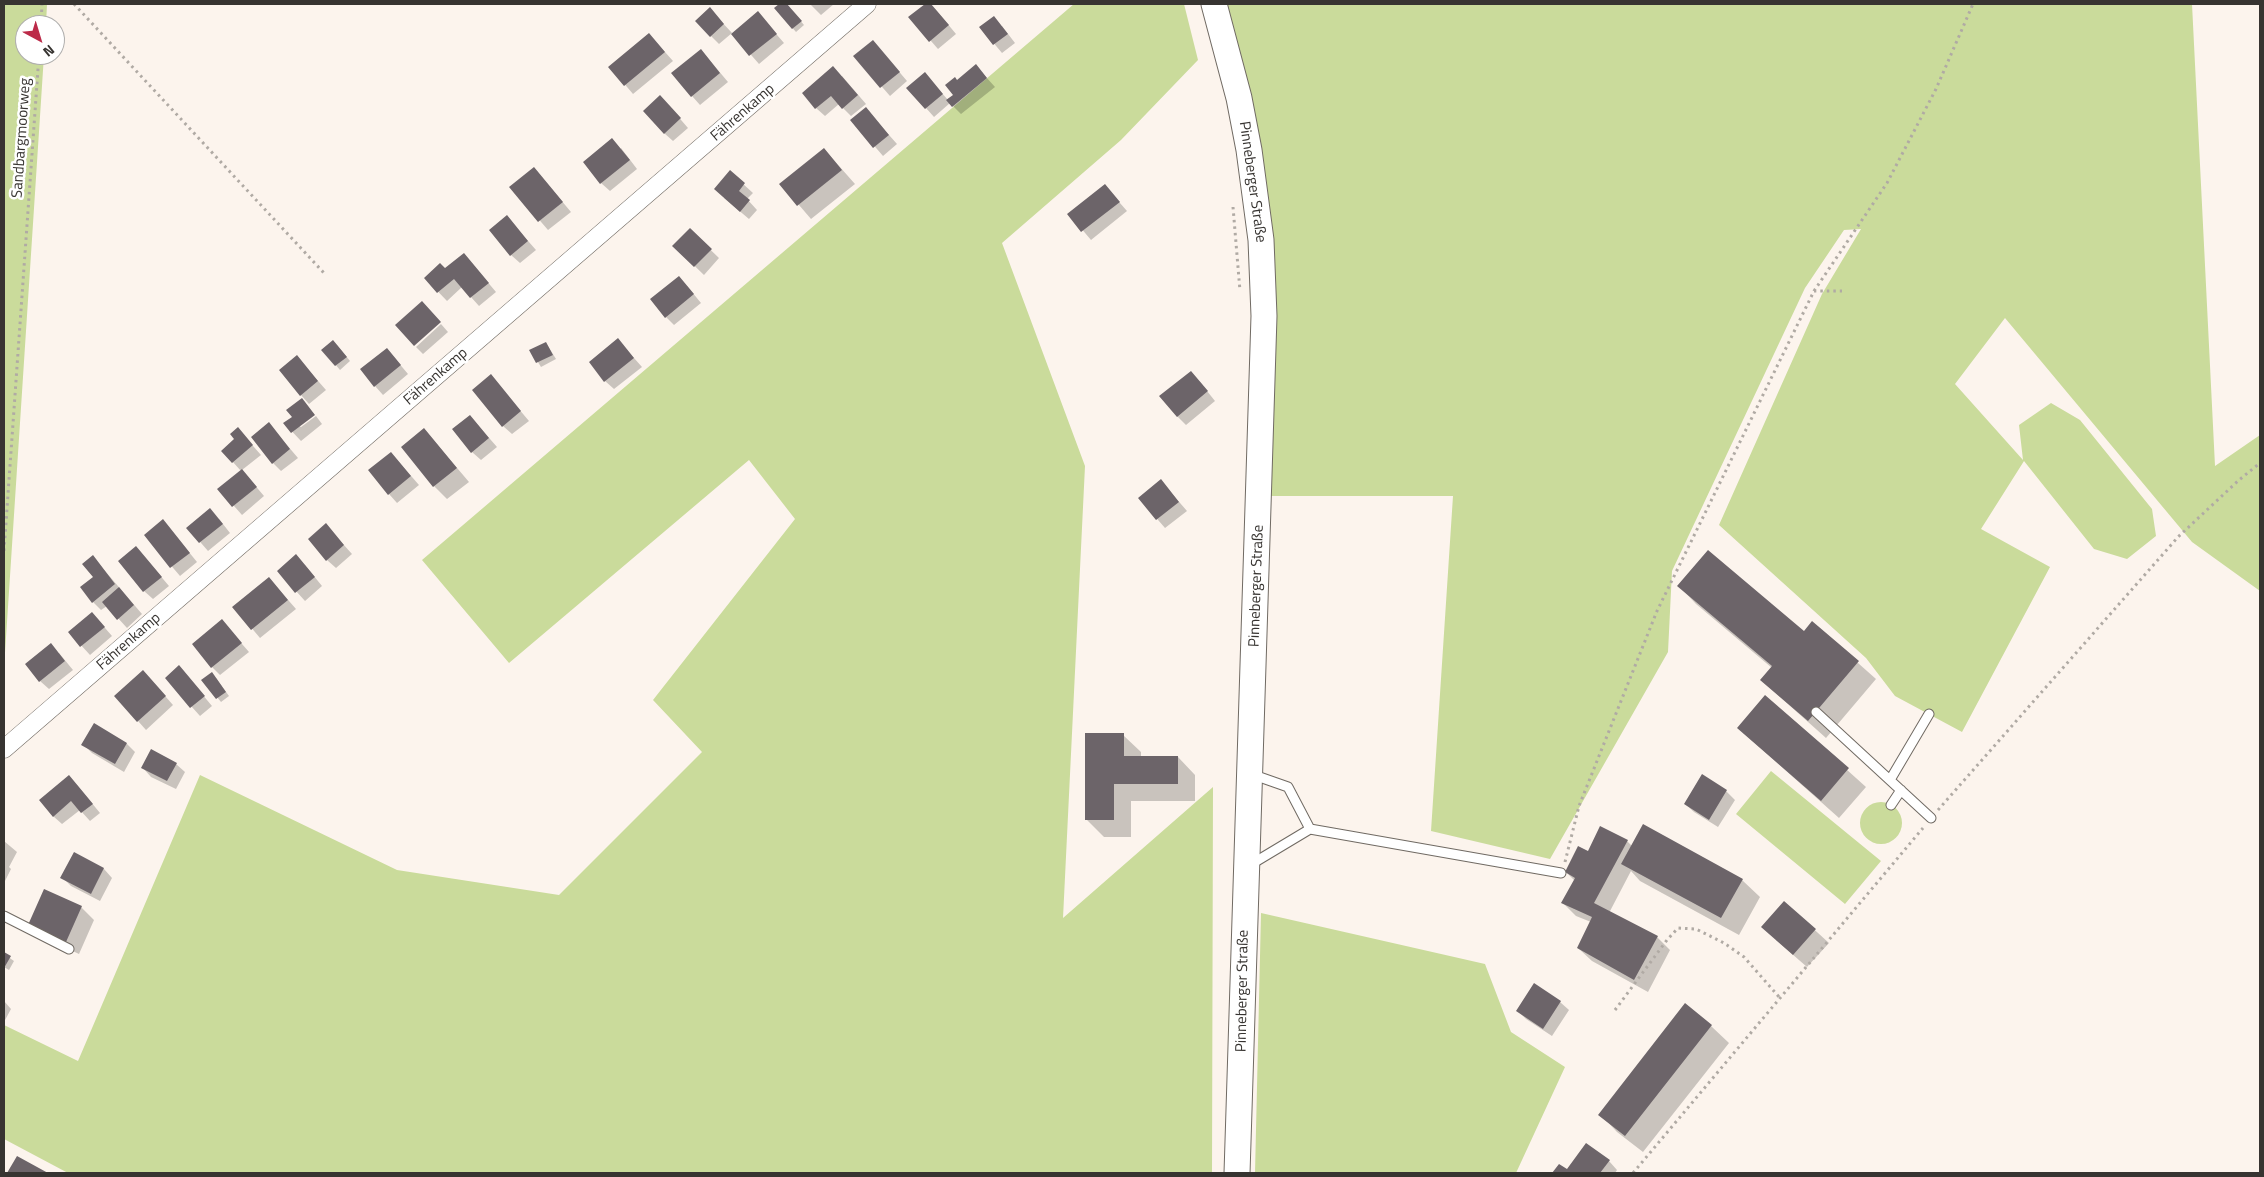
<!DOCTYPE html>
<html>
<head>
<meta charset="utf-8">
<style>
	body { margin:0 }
	#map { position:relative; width:2264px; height:1177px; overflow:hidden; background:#fcf4ed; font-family:"Titillium Web",sans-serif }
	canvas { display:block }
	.frame { position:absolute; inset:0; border:5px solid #373431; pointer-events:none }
	.north { position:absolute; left:15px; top:15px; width:50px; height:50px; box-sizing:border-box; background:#fff; border:1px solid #afaead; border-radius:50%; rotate:141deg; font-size:14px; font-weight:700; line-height:20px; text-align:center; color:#373431 }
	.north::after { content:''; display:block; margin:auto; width:18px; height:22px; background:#bc2b49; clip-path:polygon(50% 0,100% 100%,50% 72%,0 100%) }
</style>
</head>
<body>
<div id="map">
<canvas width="2264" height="1177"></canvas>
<div class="frame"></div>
<div class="north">N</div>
</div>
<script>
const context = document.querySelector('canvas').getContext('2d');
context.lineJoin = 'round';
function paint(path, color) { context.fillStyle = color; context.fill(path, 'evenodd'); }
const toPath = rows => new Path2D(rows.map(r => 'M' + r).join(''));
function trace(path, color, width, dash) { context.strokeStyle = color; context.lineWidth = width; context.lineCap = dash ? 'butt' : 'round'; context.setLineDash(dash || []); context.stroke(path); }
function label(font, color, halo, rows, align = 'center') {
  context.font = font + ' "Titillium Web",sans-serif'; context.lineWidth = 5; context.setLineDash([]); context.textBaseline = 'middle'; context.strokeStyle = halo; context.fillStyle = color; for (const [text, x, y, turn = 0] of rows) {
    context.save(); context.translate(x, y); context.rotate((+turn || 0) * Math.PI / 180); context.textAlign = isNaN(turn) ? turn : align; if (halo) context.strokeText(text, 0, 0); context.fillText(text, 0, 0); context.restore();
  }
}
paint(toPath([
	[4,4,47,4,46,25,25,25,25,55,44,55,4,668],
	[1074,4,1184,4,1198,60,1121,140,1002,243,1085,466,1063,918,1213,787,1212,1173,68,1173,4,1139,4,1025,78,1061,200,775,397,870,559,895,702,752,653,700,795,519,749,460,509,663,422,560],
	[1220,4,2192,4,2215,466,2260,435,2260,591,2192,542,2005,318,1955,384,2023,460,2019,425,2051,403,2080,420,2152,509,2156,536,2127,559,2094,549,2024,461,1981,529,2050,567,1962,732,1895,696,1866,658,1719,525,1822,294,1861,229,1844,230,1805,288,1672,571,1668,652,1550,859,1431,831,1453,496,1269,496,1247,132],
	[1771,771,1881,861,1845,904,1736,814],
	'1860 823a21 21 0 1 1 42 0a21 21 0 1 1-42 0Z',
	[1261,913,1485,964,1511,1032,1565,1067,1516,1173,1255,1173]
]), '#cadb9b');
paint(toPath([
	[780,4,786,4,804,25,796,32,775,8],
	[810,4,834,4,821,15],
	[927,4,930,4,937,11,956,34,938,49,910,17],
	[758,13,784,43,759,64,732,33,719,44,711,36,718,18,733,34],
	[1002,26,1015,43,1002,53,981,28],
	[873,41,907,81,890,96,855,56],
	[657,43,673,61,633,94,610,67],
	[701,50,728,82,700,105,692,96],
	[976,66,995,87,961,114,950,103,934,117,926,108,933,83,948,100,955,95,957,81],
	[842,76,866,104,851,116,839,104,825,116,816,108],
	[669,106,688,128,673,141,664,133],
	[866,109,897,144,883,156,852,120],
	[621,148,637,169,610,191,601,183],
	[824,149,855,184,811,219,781,184],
	[534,168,571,212,548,230,511,187],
	[730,172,753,193,747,199,757,210,749,219,724,198],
	[1105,186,1127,211,1091,240,1069,214],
	[507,217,536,250,520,263,511,255],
	[690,230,719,258,704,275,674,246],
	[464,254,496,292,479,306,462,287,447,301,425,278,445,270],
	[687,286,701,303,674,325,666,317],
	[441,324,448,332,423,354,416,347],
	[618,340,642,367,614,389,605,381],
	[546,343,556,359,541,367,531,351],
	[337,345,350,361,340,370,323,350],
	[387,349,408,374,383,395,375,386],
	[297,357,326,390,309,404,301,395],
	[491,376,529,421,512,434,503,426],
	[1199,381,1215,401,1186,425,1177,416],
	[301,400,314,414,299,426,301,427,316,416,322,424,301,441,285,424,294,417],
	[470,416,497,447,481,460,472,452],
	[269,424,298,458,281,471,273,463],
	[424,429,469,482,447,499,434,486],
	[246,438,261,455,242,470,264,496,242,515,219,489,241,471,223,451],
	[391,453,419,485,397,503,389,494],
	[1161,481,1187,511,1165,528,1139,498],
	[219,519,230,533,208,551,188,528],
	[171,530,197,562,180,576,145,535],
	[334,534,352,554,336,568,327,560],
	[136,547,169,586,153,599,144,591],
	[93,557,142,614,127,628,107,606,101,610,93,602,95,577],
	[305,565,322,586,305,601,278,571],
	[269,578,296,609,260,638,234,607],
	[1679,586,1805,633,1813,623,1876,679,1826,738,1761,680,1772,668,1696,604],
	[92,613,112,636,90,655,69,632],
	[222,621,249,652,220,675,212,667],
	[59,653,73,670,49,689,40,681],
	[187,676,212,706,200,716,166,678],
	[216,678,229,696,221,702,203,680],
	[151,680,173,705,146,730,138,721],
	[1766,697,1866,787,1839,818,1738,728],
	[94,724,127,744,135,752,124,772,92,753,83,744],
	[1123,735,1141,752,1141,757,1178,757,1195,775,1195,801,1131,801,1131,837,1104,837,1086,819],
	[176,764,185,772,176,789,151,777,143,768],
	[77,785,100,813,90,821,80,810,62,824,53,816],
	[1726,791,1735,800,1718,827,1694,812,1685,804],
	[4,841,17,852,9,867,11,869,4,883],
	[1627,841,1632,846,1742,880,1760,897,1739,935,1640,881,1631,871,1609,913,1657,937,1670,950,1648,992,1592,961,1578,948,1591,922,1576,916,1563,903,1575,881,1566,872,1588,852],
	[74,854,104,869,112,878,100,901,71,886,62,877],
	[1784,902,1829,943,1807,967,1776,940],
	[81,907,94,920,79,954,43,937],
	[4,954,14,961,9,970,4,967],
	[4,1001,11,1009,4,1022],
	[1560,1002,1569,1010,1552,1036,1526,1019,1518,1011],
	[1711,1026,1729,1043,1643,1152,1617,1132,1600,1114],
	[1609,1161,1617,1170,1615,1173,1553,1173,1559,1165,1567,1171]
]), '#0003');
paint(toPath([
	[779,4,787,4,802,21,792,29,774,8],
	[925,4,931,4,949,25,929,42,908,17],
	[710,7,724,24,710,37,695,21],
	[758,11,777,34,749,56,731,34],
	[994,16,1008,34,993,45,979,27],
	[649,33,665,52,624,86,608,67],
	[873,40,900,72,880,88,853,56],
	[701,49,720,73,691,97,671,73],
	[976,64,987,78,952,107,946,100,953,95,945,85,955,77,957,80],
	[833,66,858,95,842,109,831,96,815,109,802,93],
	[925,72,943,94,925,109,906,88],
	[660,95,681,118,664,134,643,111],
	[866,107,889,135,873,148,850,120],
	[612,138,630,160,600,184,583,162],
	[824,148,842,170,797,206,779,184],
	[534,167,563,202,538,222,509,187],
	[730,170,745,183,739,191,750,200,740,212,714,189],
	[1105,184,1120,202,1081,232,1067,214],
	[507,215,528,241,510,256,489,230],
	[690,228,712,249,694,267,672,246],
	[464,253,489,283,470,298,454,279,437,293,424,278,440,263,445,268],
	[679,276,694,294,665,318,650,299],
	[422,301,441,322,414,346,395,325],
	[618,338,634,358,604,382,589,362],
	[333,340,347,357,335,366,321,350],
	[546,342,553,355,536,363,529,350],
	[387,348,401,365,374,387,360,369],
	[297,355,318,381,300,396,279,370],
	[1191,371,1208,391,1177,417,1159,396],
	[491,374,521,411,502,427,472,390],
	[302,398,315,415,291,433,283,423,292,417,286,410],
	[470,415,489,438,471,453,452,429],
	[269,422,290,449,272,464,251,437],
	[238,427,253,445,232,463,221,451,234,439,230,434],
	[424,428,457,468,433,487,401,447],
	[391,452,411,476,388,495,368,470],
	[242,469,257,487,232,507,217,489],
	[1161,479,1179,502,1156,520,1138,498],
	[210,508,223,524,199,543,186,528],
	[163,519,190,553,170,568,144,535],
	[326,523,344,545,326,561,308,539],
	[136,546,162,577,143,592,118,561],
	[1708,550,1804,631,1812,621,1859,661,1808,721,1760,680,1772,666,1677,586],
	[296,554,315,577,295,593,277,571],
	[93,555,115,584,92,603,80,587,93,577,82,564],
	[269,577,288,600,251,630,232,607],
	[119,587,134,605,117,620,102,602],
	[92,612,105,627,80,647,68,632],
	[222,619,242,643,211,668,192,644],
	[51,643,65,661,39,682,25,664],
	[179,665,205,696,190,708,165,678],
	[143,670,166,696,137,722,114,696],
	[212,672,226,692,216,699,201,680],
	[1765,695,1849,768,1821,801,1737,728],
	[94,723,127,743,115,764,81,745],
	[1085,733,1124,733,1124,756,1178,756,1178,784,1114,784,1114,820,1085,820],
	[151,749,177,763,167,781,141,768],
	[1702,774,1727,790,1709,820,1684,804],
	[69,775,93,804,81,813,71,801,53,817,39,800],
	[1643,824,1743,879,1721,918,1621,864],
	[1600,826,1628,840,1594,903,1658,936,1634,980,1577,948,1592,917,1561,903,1575,878,1565,872,1578,846,1588,851],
	[74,852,104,868,91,894,60,878],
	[44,889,82,906,66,942,28,925],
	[1784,901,1816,929,1793,955,1761,927],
	[4,952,11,956,4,968],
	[1534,983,1561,1001,1543,1029,1516,1011],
	[1685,1003,1712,1025,1625,1136,1598,1115],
	[1586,1143,1610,1160,1600,1173,1552,1173,1559,1164,1567,1169],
	[17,1156,48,1173,7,1173]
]), '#6c6469');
const service = toPath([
	[1816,712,1931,818],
	[1251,774,1288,787,1310,829],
	[1890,780,1929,714],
	[1891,805,1901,790],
	[1250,865,1310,829,1561,873],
	[4,916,69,949]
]);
const minor = toPath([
	[4,749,867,4]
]);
const secondary = toPath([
	[1214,4,1239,98,1249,150,1261,240,1264,316,1237,1173]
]);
trace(service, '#706a63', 11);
trace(minor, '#706a63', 19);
trace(secondary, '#706a63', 27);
trace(toPath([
	[74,4,324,273],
	[41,25,42,4],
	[1233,207,1240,291],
	[1814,291,1887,183,1936,89,1973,4],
	[4,551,39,55],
	[1938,810,2178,537,2239,480,2260,463],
	[1565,862,1579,806,1657,611,1814,291,1842,291],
	[1615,1010,1667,940,1678,928,1696,929,1724,943,1744,957,1780,998],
	[1633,1173,1923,828]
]), '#b0aaa4', 3, [2.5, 4]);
trace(service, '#fff', 9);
trace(minor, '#fff', 18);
trace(secondary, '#fff', 25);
label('15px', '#373431', '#fff', [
	["Fährenkamp",743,113,-41],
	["Sandbargmoorweg",22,138,-86],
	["Pinneberger Straße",1252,182,82],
	["Fährenkamp",436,377,-41],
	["Pinneberger Straße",1257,586,-88],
	["Fährenkamp",129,642,-41],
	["Pinneberger Straße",1243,991,-89]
]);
</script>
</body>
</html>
